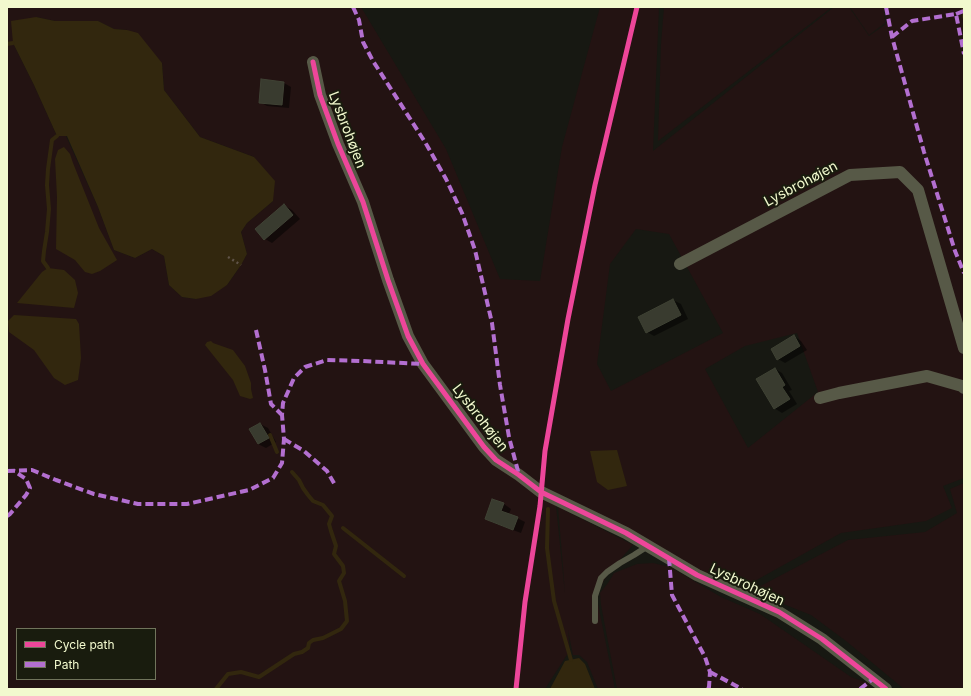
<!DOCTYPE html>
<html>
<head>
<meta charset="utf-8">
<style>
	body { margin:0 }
	#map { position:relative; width:971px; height:696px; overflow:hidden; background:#171812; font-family:Inter,sans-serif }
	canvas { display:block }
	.frame { position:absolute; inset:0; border:8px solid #f2f9ce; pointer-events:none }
	.legend { position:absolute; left:16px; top:628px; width:140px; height:52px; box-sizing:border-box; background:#191c0e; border:1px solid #70745b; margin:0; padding:5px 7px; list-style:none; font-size:12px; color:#f2f9ce }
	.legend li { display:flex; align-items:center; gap:8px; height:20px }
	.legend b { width:20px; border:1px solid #70745b }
</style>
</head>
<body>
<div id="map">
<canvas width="971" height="696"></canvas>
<div class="frame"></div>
<ul class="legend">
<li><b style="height:5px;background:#ed469a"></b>Cycle path</li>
<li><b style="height:5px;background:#b36fd0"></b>Path</li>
</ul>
</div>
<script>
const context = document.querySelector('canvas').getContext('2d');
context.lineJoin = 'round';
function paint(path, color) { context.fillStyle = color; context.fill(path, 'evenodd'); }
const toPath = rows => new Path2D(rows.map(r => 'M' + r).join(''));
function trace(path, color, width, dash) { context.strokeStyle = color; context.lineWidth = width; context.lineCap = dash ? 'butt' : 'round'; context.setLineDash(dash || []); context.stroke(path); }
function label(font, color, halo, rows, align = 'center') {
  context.font = font + ' Inter,sans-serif'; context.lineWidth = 4; context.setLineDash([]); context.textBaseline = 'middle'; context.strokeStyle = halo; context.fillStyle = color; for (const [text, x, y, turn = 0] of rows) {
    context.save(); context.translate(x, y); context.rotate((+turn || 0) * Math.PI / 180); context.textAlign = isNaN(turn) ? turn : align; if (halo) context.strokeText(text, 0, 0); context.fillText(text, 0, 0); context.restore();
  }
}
paint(toPath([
	[7,7,361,7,446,149,500,279,540,281,562,147,600,7,659,7,653,151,834,7,849,7,869,36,886,24,886,7,964,7,964,478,943,486,952,508,926,521,841,533,735,592,542,493,556,506,565,594,563,567,558,507,633,545,609,572,596,594,615,689,598,689,587,662,579,655,573,655,568,630,570,650,545,689,7,689],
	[36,17,55,21,98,21,114,29,127,30,162,63,164,90,200,137,254,157,273,201,247,223,241,232,247,254,237,271,227,285,196,299,182,297,169,285,164,256,152,249,135,258,114,250,98,207,66,136,57,136,34,85,13,43],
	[636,229,669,234,723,333,611,391,597,364,610,264],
	[797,333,818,392,748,448,705,369,745,346],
	[17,629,155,629,155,679,17,679],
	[664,7,832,7,658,141,661,44],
	[850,7,884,7,885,23,869,35],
	[964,483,964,689,904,689,846,641,811,615,751,591,848,540,925,532,957,513,950,489],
	[653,563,670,567,721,597,760,614,851,677,868,683,872,689,617,689,601,605,600,593,608,583,614,573,637,564]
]), '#231312');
paint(toPath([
	[36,17,55,21,98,21,114,29,127,30,138,33,162,63,164,90,200,137,254,157,275,181,273,201,247,223,241,232,247,254,241,265,227,285,211,296,196,299,182,297,169,285,164,256,152,249,135,258,114,250,98,207,67,136,57,136,34,85,13,43,11,21],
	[64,147,70,154,73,163,99,228,117,260,100,271,92,274,85,272,75,260,56,249,57,197,55,159,58,150],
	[48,268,64,270,75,280,78,293,74,308,17,303,42,272],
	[14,315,76,319,79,324,81,358,78,380,65,385,54,378,34,350,9,332,8,321],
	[211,341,213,343,233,350,245,366,251,383,251,389,253,398,250,399,240,396,233,380,205,345,207,342],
	[617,450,627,486,608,490,597,482,590,451],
	[579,658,585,664,595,689,550,689,565,661]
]), '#32270e');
paint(toPath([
	[284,83,291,87,289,108,267,106,260,102],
	[284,205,292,210,300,219,272,243,265,239],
	[673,300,681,304,688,319,654,336,647,332],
	[794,336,801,341,807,350,785,363,778,359],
	[775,369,782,373,792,390,789,391,797,404,782,413,774,408],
	[260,424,268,428,276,442,266,448,258,444],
	[493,500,504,504,511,509,509,514,525,522,521,533,494,523,486,519]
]), '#0007');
trace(toPath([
	[963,7,964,17],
	[7,44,13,43],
	[48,268,43,261,44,251,47,232,49,209,47,185,48,169,52,140,57,136],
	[270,435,277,452],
	[548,509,547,548,554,601,571,660],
	[343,528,404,576],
	[216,689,228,674,241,672,259,677,294,654,302,652,308,648,309,643,313,640,323,638,341,629,347,621,345,601,339,581,344,573,343,566,334,554,336,546,331,531,329,524,332,516,323,505,313,501,308,495,303,488,299,480,292,472]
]), '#32270e', 4);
const building = toPath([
	[261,79,284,82,282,105,259,103,261,79],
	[284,204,293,215,264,240,255,229,284,204],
	[673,299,681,315,646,333,638,317,673,299],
	[794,335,800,346,777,360,771,349,794,335],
	[775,368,785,385,782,387,790,399,774,409,756,379,775,368],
	[260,423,269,438,258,444,249,429,260,423],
	[492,499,504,503,501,511,518,517,513,530,485,519,492,499]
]);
paint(building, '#393b2f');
trace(building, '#3f4234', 1);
trace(toPath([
	[228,257,241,265]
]), '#605449', 2.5, [2, 3]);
trace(toPath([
	[595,621,595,596,601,578,607,572,620,563,634,555,648,546]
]), '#575947', 6);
trace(toPath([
	[313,62,320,95,338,144,363,202,388,280,408,336,423,364,484,447,496,460,519,475,541,492,626,533,697,575,779,612,822,639,886,689],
	[680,264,850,175,900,172,918,190,964,348],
	[820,398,839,393,927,376,962,386,964,388]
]), '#575947', 12);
trace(toPath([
	[353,7,359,20,363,42,373,61,425,142,446,179,462,213,475,250,492,323,500,385,509,437,519,475],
	[886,7,892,37,924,152,955,251,964,273],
	[956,14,964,11],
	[892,37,912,21,956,14,964,54],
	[256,330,265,370,271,404,282,415],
	[284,439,304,451,327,471,335,485],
	[7,471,32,470,56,480,94,494,138,504,187,504,249,490,273,478,282,463,284,439,282,415,283,403,294,378,305,367,327,360,362,361,423,364],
	[7,516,10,514,26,495,30,488,26,479,14,471],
	[669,558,672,595,705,657,710,672,709,687,708,689],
	[710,672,742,689],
	[860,689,873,679]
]), '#b36fd0', 4, [8, 4]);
trace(toPath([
	[313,62,320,95,338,144,363,202,388,280,408,336,423,364,484,447,496,460,519,475,541,492,626,533,697,575,779,612,822,639,886,689],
	[516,689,525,602,540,506,545,451,568,319,595,185,637,7]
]), '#ed469a', 5);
label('14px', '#f2f9ce', '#191c0e', [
	["Lysbrohøjen",347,130,69],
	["Lysbrohøjen",801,184,-28],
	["Lysbrohøjen",480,418,52],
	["Lysbrohøjen",747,585,25]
]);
</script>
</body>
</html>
